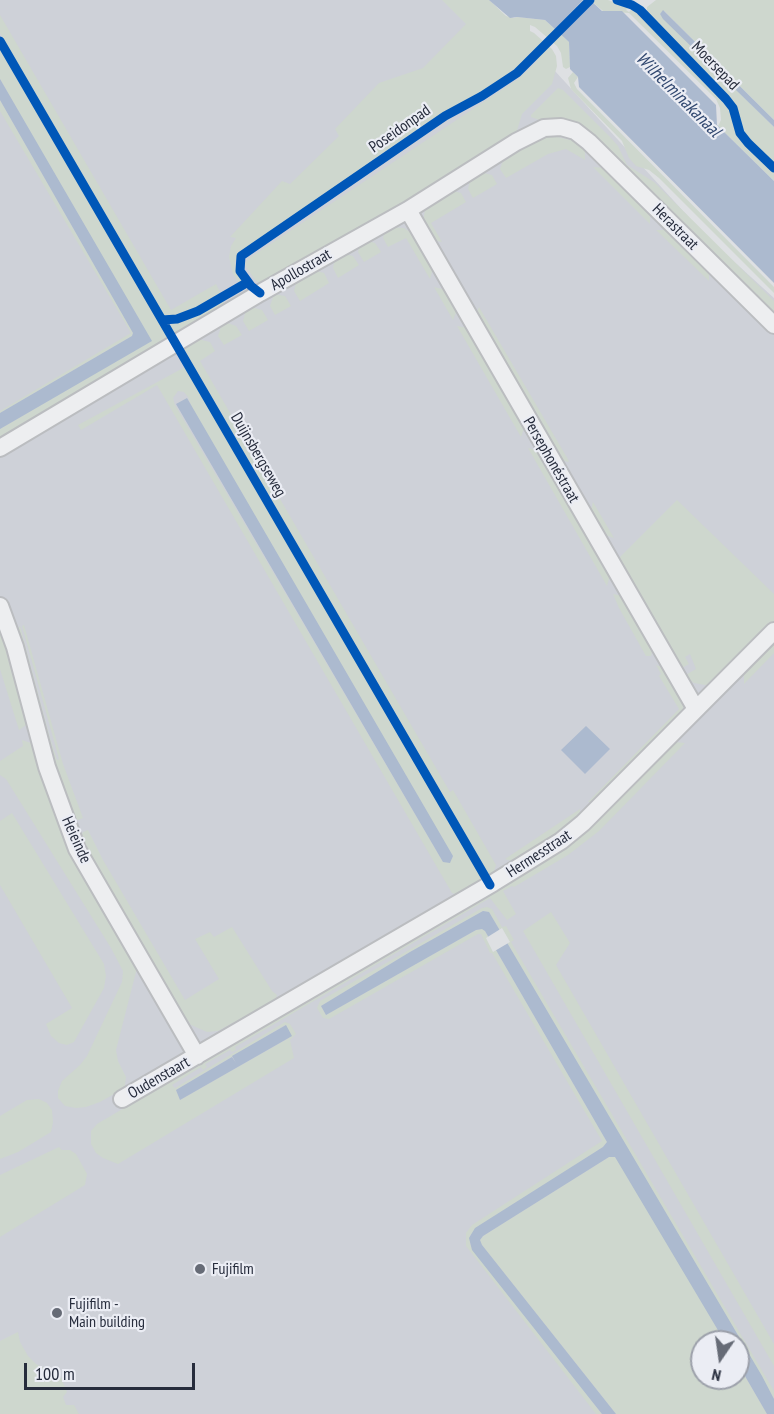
<!DOCTYPE html>
<html>
<head>
<meta charset="utf-8">
<style>
	body { margin:0 }
	#map { position:relative; width:774px; height:1414px; overflow:hidden; background:#dee0e3; font-family:"PT Sans Narrow",sans-serif }
	canvas { display:block }
	.north { position:absolute; left:690px; top:1330px; width:60px; height:60px; box-sizing:border-box; background:#ebedf4; border:2px solid #9ca0aa; border-radius:50%; rotate:193deg; font-size:16px; font-weight:700; line-height:24px; text-align:center; color:#262c3c }
	.north::after { content:''; display:block; margin:auto; width:21px; height:27px; background:#666b76; clip-path:polygon(50% 0,100% 100%,50% 72%,0 100%) }
	.scale { position:absolute; left:24px; top:1363px; width:171px; height:27px; box-sizing:border-box; border:3px solid #262c3c; border-top:0; padding-left:8px; font-size:18px; line-height:21px; white-space:nowrap; color:#262c3c; -webkit-text-stroke:4px #ebedf4; paint-order:stroke }
</style>
</head>
<body>
<div id="map">
<canvas width="774" height="1414"></canvas>
<div class="north">N</div>
<div class="scale">100 m</div>
</div>
<script>
const context = document.querySelector('canvas').getContext('2d');
context.lineJoin = 'round';
function paint(path, color) { context.fillStyle = color; context.fill(path, 'evenodd'); }
const toPath = rows => new Path2D(rows.map(r => 'M' + r).join(''));
function trace(path, color, width, dash) { context.strokeStyle = color; context.lineWidth = width; context.lineCap = dash ? 'butt' : 'round'; context.setLineDash(dash || []); context.stroke(path); }
function label(font, color, halo, rows, align = 'center') {
  context.font = font + ' "PT Sans Narrow",sans-serif'; context.lineWidth = 4.5; context.setLineDash([]); context.textBaseline = 'middle'; context.strokeStyle = halo; context.fillStyle = color; for (const [text, x, y, turn = 0] of rows) {
    context.save(); context.translate(x, y); context.rotate((+turn || 0) * Math.PI / 180); context.textAlign = isNaN(turn) ? turn : align; if (halo) context.strokeText(text, 0, 0); context.fillText(text, 0, 0); context.restore();
  }
}
paint(toPath([
	[0,0,490,0,706,236,774,298,774,1414,0,1414],
	[702,1342,738,1342,738,1378,702,1378]
]), '#ced1d8');
paint(toPath([
	[442,0,489,0,506,16,514,18,517,17,545,20,569,42,570,67,566,69,563,67,561,53,557,46,535,27,530,25,530,31,534,33,552,49,556,56,557,66,552,84,522,114,515,137,263,286,255,280,246,267,245,263,248,259,518,79,536,62,537,59,530,53,522,63,499,81,241,252,235,262,237,270,242,280,239,283,233,274,229,257,231,246,236,238,230,237,282,181,290,184,339,136,335,129,379,83,423,68,466,24],
	[590,0,608,0,628,8,626,10,629,12,632,9,636,12,725,101,731,111,737,134,774,172,774,181,718,126,721,120,720,108,716,99,629,13,603,11],
	[656,0,774,0,774,120,664,11,660,14,774,127,774,164,744,133,735,108,729,97,647,16,647,7],
	[0,15,171,310,216,284,221,294,191,311,167,317,164,316,0,33],
	[0,47,169,338,0,442,0,429,149,342,0,79],
	[573,72,578,77,574,83,577,89,774,287,774,293,659,178,649,170,636,166,629,158,622,141,571,89,568,78],
	[558,88,563,90,611,138,618,146,627,165,654,182,774,301,774,318,578,125,562,118,542,121,531,117,531,115],
	[0,100,133,333,132,336,0,413,0,411,131,333,0,111],
	[553,136,575,141,585,149,585,160,566,149,548,154,506,178,500,169,504,158,542,137],
	[593,167,605,168,650,213,650,224],
	[480,172,492,175,497,184,473,198,468,189,471,177],
	[450,190,461,193,466,202,431,223,442,242,431,240,423,222,425,210,427,206],
	[390,227,404,228,414,235,433,268,430,279,406,238,388,247,383,238,386,228],
	[656,230,668,230,709,270,709,281],
	[364,240,375,243,381,252,364,262,358,252,361,242],
	[342,253,353,256,359,265,338,278,333,268,335,257],
	[313,270,324,273,329,283,300,301,294,291,297,280],
	[434,287,446,290,457,310,453,320],
	[274,294,285,296,291,306,275,315,270,306],
	[224,299,223,310,175,334,170,327,172,323,195,316],
	[251,307,262,310,268,320,249,331,243,321,246,310],
	[479,307,569,461,568,462,558,459,475,315],
	[225,322,236,326,242,335,224,345,218,336,222,324],
	[457,326,468,328,525,426,521,437],
	[198,339,210,342,215,351,200,361,450,792,453,790,496,865,493,875,488,874,184,349,184,347],
	[185,367,482,878,481,882,459,895,452,893,157,385,81,430,78,425],
	[178,391,184,392,188,397,192,408,453,858,443,862,175,405,173,398],
	[528,448,539,451,610,575,607,586],
	[677,500,774,594,774,624,713,684,705,685,694,683,684,676,696,669,690,654,685,657,689,664,680,669,617,560],
	[593,502,614,538,602,534,590,514],
	[613,594,623,596,653,649,651,656,646,656,619,608],
	[24,625,63,764,83,818,78,820,74,818,51,756,17,631,20,626,50,738,57,760,59,759,22,626],
	[0,629,26,725,19,730,0,669],
	[774,641,774,653,744,684,744,672],
	[656,665,665,668,683,701,683,712,600,802,588,802,679,709,659,676,661,674],
	[22,740,31,743,51,802,76,860,137,968,116,1050,118,1061,126,1077,125,1085,117,1095,116,1093,100,1102,86,1107,76,1108,65,1106,58,1098,58,1091,62,1081,80,1065,87,1056,122,982,123,971,111,948,6,779,0,775,0,761,23,746],
	[675,742,685,743,599,831,568,855,514,887,512,886,503,891,516,914,507,920,490,898,235,1047,236,1050,232,1052,230,1050,205,1064,207,1067,203,1070,201,1067,172,1085,175,1088,285,1022,290,1024,296,1034,290,1040,294,1058,118,1164,103,1158,96,1153,91,1144,91,1131,97,1124,233,1044,593,825],
	[285,1025,289,1038,180,1100,176,1090],
	[580,809,580,820,515,862,505,859],
	[12,813,104,964,106,976,104,988,74,1042,67,1045,59,1043,51,1036,46,1024,72,1008,0,885,0,821],
	[88,830,103,860,185,1000,219,979,195,939,210,932,214,937,232,927,272,991,277,995,275,1000,218,1031,207,1032,191,1025,177,1005,105,883,81,836,83,832],
	[487,907,492,909,502,927,506,926,514,940,511,942,774,1391,774,1399,489,912,483,911,410,952,321,1006,326,1015,476,930,482,929,485,931,607,1142,603,1147,470,1235,470,1244,602,1414,596,1414,466,1246,466,1233,472,1225,602,1141,492,953,490,953,481,934,478,934,329,1019,323,1018,317,1008,320,1001,482,908],
	[551,912,570,943,556,965,774,1344,774,1366,523,931],
	[39,1099,47,1103,52,1110,53,1122,51,1132,18,1152,0,1159,0,1116,27,1100],
	[59,1147,62,1150,70,1150,76,1154,87,1174,85,1185,0,1237,0,1175],
	[609,1157,615,1157,622,1164,725,1342,702,1342,702,1378,738,1378,738,1364,767,1414,616,1414,481,1244,480,1240,483,1236],
	[18,1332,20,1342,28,1356,36,1364,60,1375,67,1392,63,1397,66,1405,74,1405,79,1414,0,1414,0,1341]
]), '#ced7ce');
paint(toPath([
	[489,0,590,0,602,11,622,11,716,105,717,125,774,181,774,283,579,87,578,77,570,69,569,42,545,20,517,17,510,18],
	[663,10,774,120,774,127,663,19,660,14],
	[0,79,152,341,0,429,0,413,132,336,133,333,0,100],
	[187,398,453,856,450,863,443,862,176,404],
	[586,726,610,749,585,774,561,750],
	[483,911,489,912,762,1376,774,1399,774,1414,767,1414,738,1364,738,1342,725,1342,615,1157,609,1157,483,1236,480,1240,482,1245,616,1414,602,1414,472,1250,469,1238,475,1228,603,1147,607,1142,485,931,482,929,476,930,326,1015,321,1006,410,952],
	[286,1025,292,1036,180,1100,176,1090,232,1057,236,1063,232,1056]
]), '#acbacf');
paint(toPath([
	[583,0,595,0,558,37,553,31],
	[502,928,510,942,493,952,486,938]
]), '#dee0e3');
const minor = toPath([
	[408,210,696,709],
	[0,448,260,293,408,210,516,142,544,128,561,127,575,131,589,142,774,325],
	[0,606,15,647,47,767,77,849,197,1056],
	[122,1099,493,883,561,841,583,823,774,631]
]);
trace(minor, '#bbbdc0', 20);
trace(minor, '#edeef0', 16);
trace(toPath([
	[617,0,632,5,640,10,726,99,733,108,740,133,748,143,774,168],
	[0,41,490,885],
	[260,293,251,286,240,271,241,256,445,116,482,96,517,73,590,0],
	[162,320,177,319,198,311,248,282]
]), '#0057b8', 9);
for (const [x, y, r, color] of [
	[200,1269,6,"#666b76"],
	[57,1313,6,"#666b76"]
]) { const dot = new Path2D(); dot.arc(x, y, r, 0, 2 * Math.PI); context.fillStyle = color; context.fill(dot); trace(dot, '#ebedf4', 2); }
label('16px', '#262c3c', '#ebedf4', [
	["Moersepad",715,66,46],
	["Poseidonpad",400,129,-35],
	["Herastraat",675,227,45],
	["Apollostraat",301,270,-30],
	["Duijnsbergseweg",258,455,60],
	["Persephonéstraat",551,460,60],
	["Heieinde",76,840,66],
	["Hermesstraat",539,854,-33],
	["Oudenstaart",159,1078,-30]
]);
label('16px', '#262c3c', '#ebedf4', [
	["Fujifilm",212,1269],
	["Fujifilm -",69,1304],
	["Main building",69,1322]
], 'left');
label('italic 18px', '#30476f', '#ebedf4', [
	["Wilhelminakanaal",678,95,45]
]);
</script>
</body>
</html>
